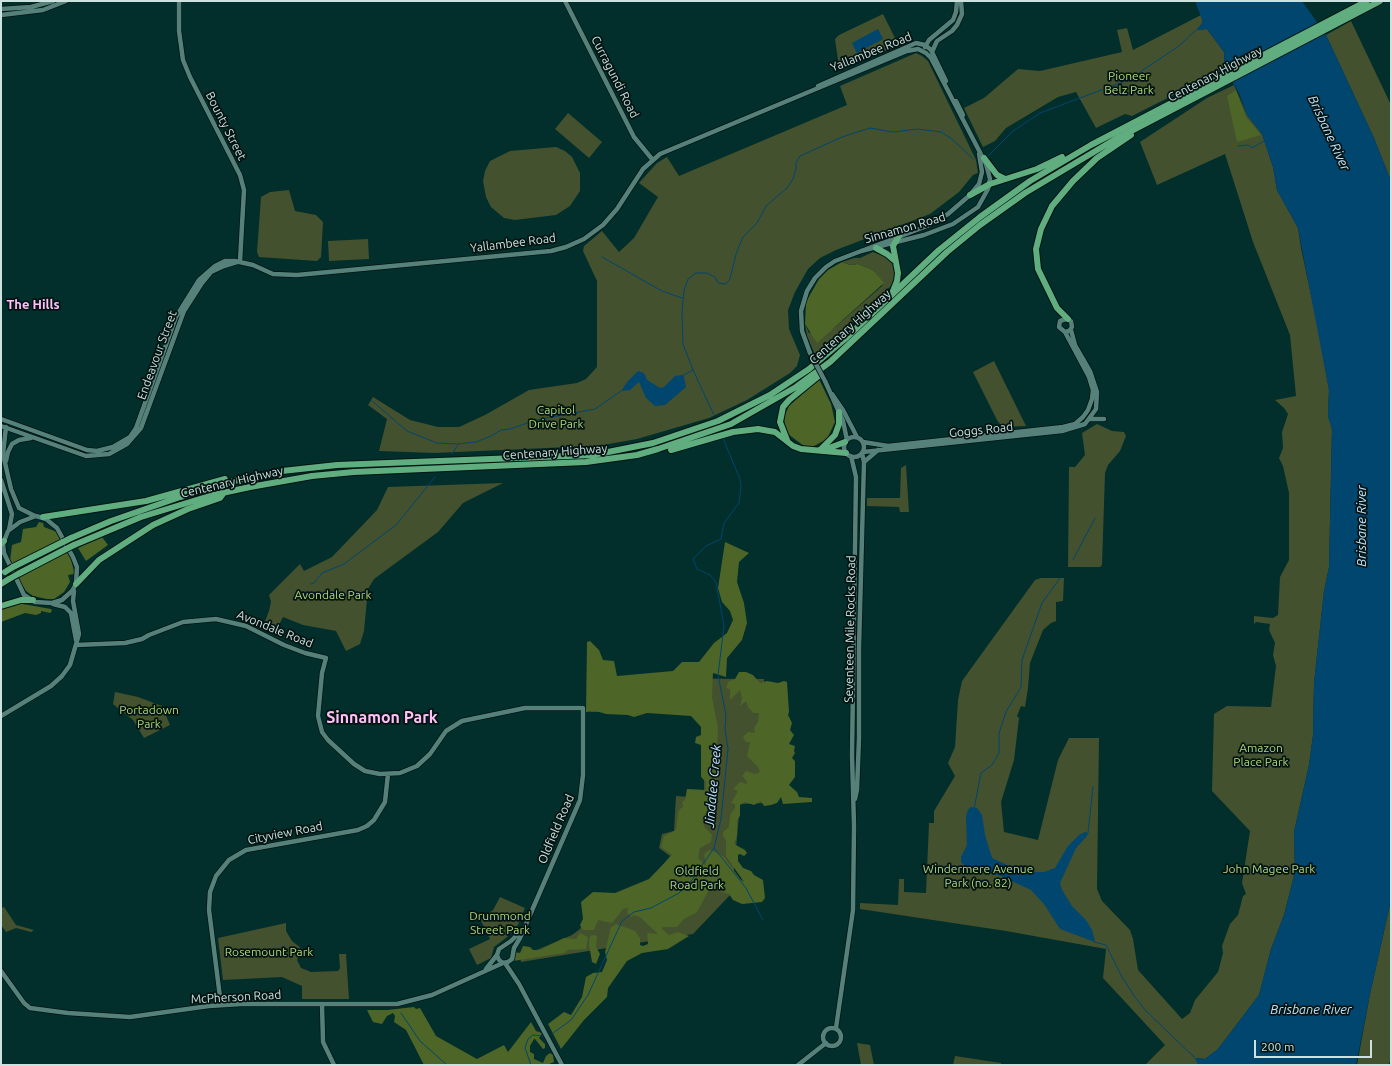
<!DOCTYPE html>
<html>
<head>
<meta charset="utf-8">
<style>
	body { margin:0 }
	#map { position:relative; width:1392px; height:1066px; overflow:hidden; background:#022f2b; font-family:Ubuntu,sans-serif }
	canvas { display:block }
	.frame { position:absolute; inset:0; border:2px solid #cce2df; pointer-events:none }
	.scale { position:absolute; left:1254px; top:1040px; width:118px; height:18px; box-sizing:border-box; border:2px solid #cce2df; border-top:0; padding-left:5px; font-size:12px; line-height:14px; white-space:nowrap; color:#cce2df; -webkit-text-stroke:3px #041412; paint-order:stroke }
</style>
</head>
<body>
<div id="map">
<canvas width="1392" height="1066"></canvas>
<div class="frame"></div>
<div class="scale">200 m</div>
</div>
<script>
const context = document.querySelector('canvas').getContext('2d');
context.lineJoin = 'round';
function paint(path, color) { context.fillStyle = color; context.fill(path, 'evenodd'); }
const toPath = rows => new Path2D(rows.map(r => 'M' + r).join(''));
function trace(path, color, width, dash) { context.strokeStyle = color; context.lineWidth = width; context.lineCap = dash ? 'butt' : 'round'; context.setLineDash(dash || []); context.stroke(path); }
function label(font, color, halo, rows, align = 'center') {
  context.font = font + ' Ubuntu,sans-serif'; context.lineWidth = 3.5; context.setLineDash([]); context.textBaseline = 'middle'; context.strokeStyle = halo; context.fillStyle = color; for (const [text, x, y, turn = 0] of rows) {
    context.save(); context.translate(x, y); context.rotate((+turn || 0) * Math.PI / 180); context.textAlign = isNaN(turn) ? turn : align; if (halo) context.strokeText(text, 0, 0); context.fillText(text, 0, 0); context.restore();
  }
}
paint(toPath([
	[883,14,899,46,887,50,843,69,841,68,838,60,835,39,839,35],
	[1201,15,1203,22,1197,30,1207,29,1224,52,1225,69,1132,116,1125,114,1096,128,1076,92,1058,97,1006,128,995,141,983,147,964,108,984,98,1018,69,1040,71,1122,52,1117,30,1127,28,1133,50],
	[1351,21,1391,105,1391,181,1374,138,1326,35],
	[916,53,922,56,928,61,976,160,978,173,973,175,959,192,930,214,836,250,820,258,808,269,795,292,788,310,789,329,800,355,797,366,790,373,747,400,709,418,637,439,592,447,591,446,435,453,379,451,387,419,368,405,373,397,410,420,438,427,459,427,485,415,529,390,577,383,586,379,597,367,597,281,583,251,584,246,602,231,619,252,634,238,658,197,639,183,657,163,667,157,679,176,847,105,840,86],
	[1234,85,1247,115,1262,134,1273,167,1277,190,1298,228,1301,248,1316,318,1329,390,1328,416,1332,429,1329,567,1324,591,1314,683,1313,735,1309,765,1294,832,1295,872,1284,915,1271,949,1259,995,1218,1049,1205,1059,1196,1058,1198,1065,1145,1065,1165,1045,1103,978,1106,949,1006,931,860,909,860,903,898,905,899,879,904,879,904,892,926,893,929,823,934,823,934,811,955,776,948,763,955,747,958,700,962,681,1035,580,1041,578,1064,578,1063,601,1056,602,1056,621,1051,623,1043,630,1030,663,1028,688,1025,707,1021,706,1017,716,1019,718,1014,760,1001,802,1004,832,1038,840,1058,760,1069,738,1099,738,1097,889,1102,901,1130,930,1133,939,1138,970,1182,1019,1190,1013,1195,1000,1218,972,1223,953,1222,946,1230,924,1238,915,1243,896,1246,894,1242,883,1250,831,1212,791,1214,714,1227,706,1271,707,1276,666,1273,655,1275,643,1269,630,1270,624,1256,622,1254,624,1254,616,1273,618,1278,615,1280,577,1289,560,1289,493,1283,466,1279,458,1283,448,1282,432,1288,414,1284,408,1275,400,1296,396,1290,335,1253,242,1225,154,1157,185,1140,142,1207,98],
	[568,113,602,142,589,158,555,129],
	[556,147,565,151,572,157,580,173,580,191,570,206,556,215,515,220,504,218,491,207,486,197,483,181,485,171,490,161,510,151],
	[289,190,295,211,316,215,323,222,321,257,317,261,259,257,257,252,261,197,270,192],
	[368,239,369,259,329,261,328,241],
	[873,252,886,257,892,262,895,275,893,284,816,357,807,336,805,324,809,333,835,327,882,286,883,283,873,270,858,264,850,265,842,262,854,258,860,258],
	[994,361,1026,426,1002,427,997,420,973,372],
	[1097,424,1112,431,1124,432,1126,436,1120,451,1108,465,1105,473,1102,565,1100,567,1068,567,1069,467,1075,467,1085,455,1082,433],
	[906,465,909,512,900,512,899,507,867,506,867,498,900,498,901,468],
	[503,483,463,503,438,532,374,579,368,589,364,631,360,644,346,651,336,631,303,625,283,617,275,633,264,628,264,624,269,611,271,602,269,595,300,564,304,571,332,557,377,510,388,487],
	[591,678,764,679,767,803,740,804,732,893,693,934,521,962,520,957,572,935,580,929,585,917,608,897,652,879,670,856,659,848,662,834,674,831,676,796,704,798,704,727,694,712,591,712],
	[115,692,138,697,162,706,170,725,144,738,133,720,113,704],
	[500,897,525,908,518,925,507,937,494,947,491,958,477,965,469,949,490,939,480,919,493,910],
	[1391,900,1391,1060,1388,1065,1357,1065,1370,994],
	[4,907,16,925,34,930,31,932,16,928,6,932,1,925,1,908],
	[286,923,286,931,292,941,302,949,297,960,301,968,311,972,338,971,340,968,339,954,346,954,349,999,302,999,302,986,282,977,223,980,218,938],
	[857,1043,870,1045,874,1065,861,1065],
	[955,1056,1001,1063,1001,1065,953,1065]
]), '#43512e');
paint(toPath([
	[1236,90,1246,117,1261,135,1237,142,1227,96],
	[842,262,850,265,858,264,873,270,884,283,817,343,805,324,806,302,819,279,828,270],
	[819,379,831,404,835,422,827,439,814,446,804,446,788,434,785,429,784,417,789,406],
	[39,522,43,523,44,527,57,532,63,539,12,565,10,561,12,545,21,542,23,529,36,527],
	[102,537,108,545,86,561,78,548],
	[725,542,749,553,739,562,737,582,744,603,747,623,742,640,727,658,726,677,713,673,712,697,718,728,715,798,702,820,704,826,712,835,711,842,700,848,698,858,706,866,704,854,709,850,715,852,724,857,740,879,744,882,726,856,726,840,723,836,723,832,729,827,730,815,735,808,735,804,731,803,738,791,733,789,740,782,747,784,746,780,742,776,746,771,755,774,760,772,758,767,747,756,750,742,746,742,743,737,748,732,755,733,754,728,758,722,759,713,753,713,748,707,746,701,740,706,742,698,740,690,730,700,730,689,726,688,728,682,735,679,739,672,746,672,753,675,760,683,767,681,778,683,784,681,787,682,789,712,788,715,792,723,790,730,794,735,789,744,795,746,794,751,795,753,792,758,795,761,795,777,789,785,797,792,799,797,812,798,812,802,783,804,781,797,777,803,771,805,764,806,761,801,754,805,745,802,740,805,740,816,737,820,737,835,734,844,745,850,747,853,744,856,740,854,738,855,738,861,743,868,751,871,754,875,763,880,765,898,762,902,742,904,733,900,729,894,716,890,709,890,697,912,684,919,677,927,663,927,662,929,669,935,678,932,689,936,668,949,642,953,627,961,608,988,607,997,584,1020,561,1049,548,1024,564,1012,571,1015,582,997,586,977,593,973,602,972,607,960,605,952,611,927,616,924,635,931,640,938,640,945,643,946,648,944,647,933,658,934,640,917,634,915,631,917,627,913,628,908,623,909,612,923,598,920,594,930,583,930,580,925,583,919,581,902,593,892,615,893,649,879,672,855,661,847,664,836,676,830,678,813,680,809,683,807,682,802,685,800,687,789,706,790,706,782,701,777,701,745,695,743,696,737,701,735,701,727,691,716,647,713,634,717,628,715,606,714,596,711,586,712,587,642,590,641,599,650,603,660,614,661,617,676,673,671,682,662,699,662,714,643,727,633,733,620,730,611,722,602,718,588],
	[66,552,70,556,74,571,74,574,68,575,70,582,64,592,54,599,47,599,33,596,26,591,18,578],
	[17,603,51,609,52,611,50,613,41,611,41,613,36,615,25,613,1,622,1,608],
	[580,933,588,937,586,949,568,950,564,953,513,961,514,952,520,953,523,946,530,947,533,950,540,950,564,938,576,939],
	[594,935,597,936,596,947,600,954,596,964,592,962,589,945,590,936],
	[414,1007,416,1009,420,1008,436,1036,477,1059,504,1045,508,1052,531,1022,536,1031,542,1033,539,1038,545,1044,545,1048,543,1049,535,1039,534,1039,530,1046,530,1052,534,1054,534,1059,543,1063,546,1056,550,1053,553,1055,554,1062,547,1065,424,1065,406,1030,394,1022,395,1016,393,1013,387,1016,382,1024,373,1022,367,1010,387,1010]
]), '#4d6527');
paint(toPath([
	[1195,1,1302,1,1326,35,1374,138,1391,181,1391,900,1370,994,1356,1065,1198,1065,1195,1058,1205,1059,1218,1049,1259,995,1271,949,1284,915,1295,872,1294,832,1309,765,1313,735,1314,683,1324,591,1329,567,1332,429,1328,416,1329,390,1298,228,1277,190,1273,167,1262,134,1247,115,1239,93,1225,69,1224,52,1207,29,1196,30,1203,22],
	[878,29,883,39,857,53,852,43],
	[638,371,644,373,647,380,660,388,664,387,675,376,682,375,684,377,686,387,665,405,655,406,646,398,639,382,630,390,621,391,628,381],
	[970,807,977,808,982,815,985,835,992,858,1009,866,1036,872,1044,872,1055,868,1068,846,1079,835,1085,832,1088,833,1087,836,1076,848,1060,883,1062,890,1072,906,1086,920,1092,930,1095,942,1060,929,1044,904,1031,890,1001,876,966,867,961,862,961,857,967,845,966,819,967,812]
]), '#00466f');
trace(toPath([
	[1238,146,1248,145,1252,148,1264,141],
	[988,156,1013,131,1040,113,1128,80,1179,46,1196,30],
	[602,257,662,291,682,298],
	[682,376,693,370],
	[372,401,407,431,437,443,458,444,476,442,491,436,501,430,510,429,536,420,595,409,621,391],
	[714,415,693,370,683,344,682,313,684,290,688,279,696,273,707,273,715,277,718,283,726,284,730,279,736,254,743,237,757,223,766,206,787,188,793,179,796,169,796,163,800,156,842,137,870,128,893,132,917,129,941,132,952,139,973,159],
	[452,454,458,445],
	[1073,560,1095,518],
	[311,584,314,583,322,573,344,564,396,525,435,477],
	[974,809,981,773,992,765,999,753,999,733,1006,712,1021,687,1022,660,1042,603,1060,578],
	[1088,833,1093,787],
	[714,848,746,888,763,920],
	[1094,942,1106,945,1122,977,1135,997,1145,1010,1195,1058],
	[401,1013,420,1041,447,1065],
	[553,1033,571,1020,588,995,622,921,634,912,651,908,679,893,692,880,714,848,721,819,728,749,725,729,726,715,718,675,724,626,716,582,710,575,697,569,693,559,706,546,721,539,724,523,739,503,741,486,740,479,723,438],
	[531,1065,525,1048,528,1039,533,1035,544,1036]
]), '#00466f', 1);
const secondary = toPath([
	[179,1,179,31,183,60,190,77,240,175,244,190,240,261],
	[565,1,634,137,652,159],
	[1,9,31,7,53,1],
	[1,15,43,10,66,1],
	[925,47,929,40,953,20,956,12,957,1],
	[932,52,937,41,952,31,957,25,962,14,961,1],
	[818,86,916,43,925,45,931,50,946,81],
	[956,101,963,115],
	[810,353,802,331,801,311,807,291,815,278,826,267,835,261,927,226,948,214,970,195,979,184,982,172,979,154],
	[825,381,843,421,847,440],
	[832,394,843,410,857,437],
	[1,419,87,450,97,451,113,447,130,437,136,428,176,317,199,280,215,266,225,261,235,261,253,265,273,274,297,275,551,251,566,247,584,239,603,225,617,209,643,169,660,154,907,51,918,49,926,53,931,58,986,164,990,179,988,189,978,207,953,224,924,235,861,251],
	[1090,419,1104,419],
	[1,426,86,456,109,454,127,444,141,428,184,311,202,283,211,272,224,266,240,261],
	[6,427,3,454,11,489,19,508,35,516],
	'844 447a10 10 0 1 1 20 0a10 10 0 1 1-20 0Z',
	[863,442,888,446,1063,427,1075,424,1083,417,1088,410,1092,399,1093,390,1089,377,1065,332,1059,327,1060,321,1066,319,1071,321,1072,327,1069,331,1065,332],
	[863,452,1062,431,1085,424,1096,409,1097,392,1090,371,1075,345,1071,330],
	[6,461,8,452,12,444,19,440,31,438],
	[864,462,878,450],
	[1,480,12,514,9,530],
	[36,516,46,519,57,528,73,557,77,567,76,584,72,591,62,600,52,603,35,602,24,595,4,553,3,544,8,531,20,522,36,516],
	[53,604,65,607,71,613,76,640],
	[76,645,125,643,142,639,149,635,183,622,216,619,246,626,284,645,305,653,326,658,322,673,318,716,322,732,328,740,354,764,365,771,380,774,400,773,417,766,430,754,446,731,462,721,525,708,583,708,583,775,580,800,520,938,514,948,512,959,508,962,503,963,499,960,497,955],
	[1,716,51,686,62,676,70,665,79,634,73,601,74,591],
	[855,799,857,790,859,738,859,648,864,462,862,453],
	[505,963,519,984,562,1065],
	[486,969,497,955,499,949,511,941,522,930],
	[1,971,24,1003,30,1008,68,1013,130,1017,209,1006,241,1004,397,1004,432,995,503,963],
	[322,1004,323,1042,334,1065],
	[221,1005,209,910,210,892,216,876,229,860,246,850,358,830,367,826,374,820,385,802,388,774],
	'823 1037a9 9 0 1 1 18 0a9 9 0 1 1-18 0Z',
	[836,1028,853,910,854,826,852,755,856,477,851,456],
	[798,1065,826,1043]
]);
const highway = toPath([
	[984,158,997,175,1005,179],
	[970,195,990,184,1037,169,1062,157],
	[876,248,887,254,894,260],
	[893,291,897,281,898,273,893,246,899,236],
	[1068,319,1057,308,1038,269,1036,249,1041,229,1052,206,1073,181,1097,158,1131,135],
	[787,440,780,422,783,407,789,400,821,374],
	[671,450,733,432,758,429,775,432,793,446,801,449,846,453],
	[820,450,835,435,839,424,839,412],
	[824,450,845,442],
	[43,517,146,501,225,479],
	[71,538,111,521,180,497,234,481,282,471,337,465,593,455,653,443,718,421,770,395,809,369,845,339,939,250,980,217,1030,181,1091,145,1367,1],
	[1,544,4,541],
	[74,545,141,517,213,495,250,487,312,476,354,472,586,462,637,455,658,449,731,424,796,387,830,362,947,252,980,225,1025,193,1114,140,1380,1],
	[13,567,63,542],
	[18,574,66,549],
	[1,584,9,579],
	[76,584,99,560,153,525,188,509,220,498,223,494],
	[1,606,21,600,33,600]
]);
trace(secondary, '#011512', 6);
trace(highway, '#011512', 8);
trace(secondary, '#56807a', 4.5);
trace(highway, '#60ad7f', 6);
const secondaryBridge = toPath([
	[810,353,825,381]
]);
const highwayBridge = toPath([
	[63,542,71,538],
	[66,549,74,545],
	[5,572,13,567],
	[9,579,18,574]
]);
trace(secondaryBridge, '#011512', 6, []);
trace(highwayBridge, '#011512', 8, []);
trace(secondaryBridge, '#56807a', 4.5);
trace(highwayBridge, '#60ad7f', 6);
label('12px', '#cce2df', '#041412', [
	["Yallambee Road",871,52,-22],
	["Centenary Highway",1215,74,-28],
	["Curragundi Road",615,77,63],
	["Bounty Street",226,126,63],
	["Sinnamon Road",905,228,-16],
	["Yallambee Road",513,243,-7],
	["Centenary Highway",850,327,-42],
	["Endeavour Street",157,355,-70],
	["Goggs Road",981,430,-6],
	["Centenary Highway",555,452,-4],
	["Centenary Highway",232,482,-13],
	["Avondale Road",275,629,22],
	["Seventeen Mile Rocks Road",850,629,-89],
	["Oldfield Road",556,829,-67],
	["Cityview Road",285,833,-11],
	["McPherson Road",236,997,-3]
]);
label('12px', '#b0d57c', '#041412', [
	["Pioneer",1129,76],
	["Belz Park",1129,90],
	["Capitol",556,410],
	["Drive Park",556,424],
	["Avondale Park",333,595],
	["Portadown",149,710],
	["Park",149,724],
	["Amazon",1261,748],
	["Place Park",1261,762],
	["Windermere Avenue",978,869],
	["Park (no. 82)",978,883],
	["John Magee Park",1269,869],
	["Oldfield",697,871],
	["Road Park",697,885],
	["Drummond",500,916],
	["Street Park",500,930],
	["Rosemount Park",269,952]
]);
label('italic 13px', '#c2e2fc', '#041412', [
	["Brisbane River",1329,133,65],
	["Brisbane River",1362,526,-90],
	["Jindalee Creek",713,786,-85],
	["Brisbane River",1311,1010]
]);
label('bold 13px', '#fec0f7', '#041412', [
	["The Hills",33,305]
]);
label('bold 16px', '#fec0f7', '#041412', [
	["Sinnamon Park",382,718]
]);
</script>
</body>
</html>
